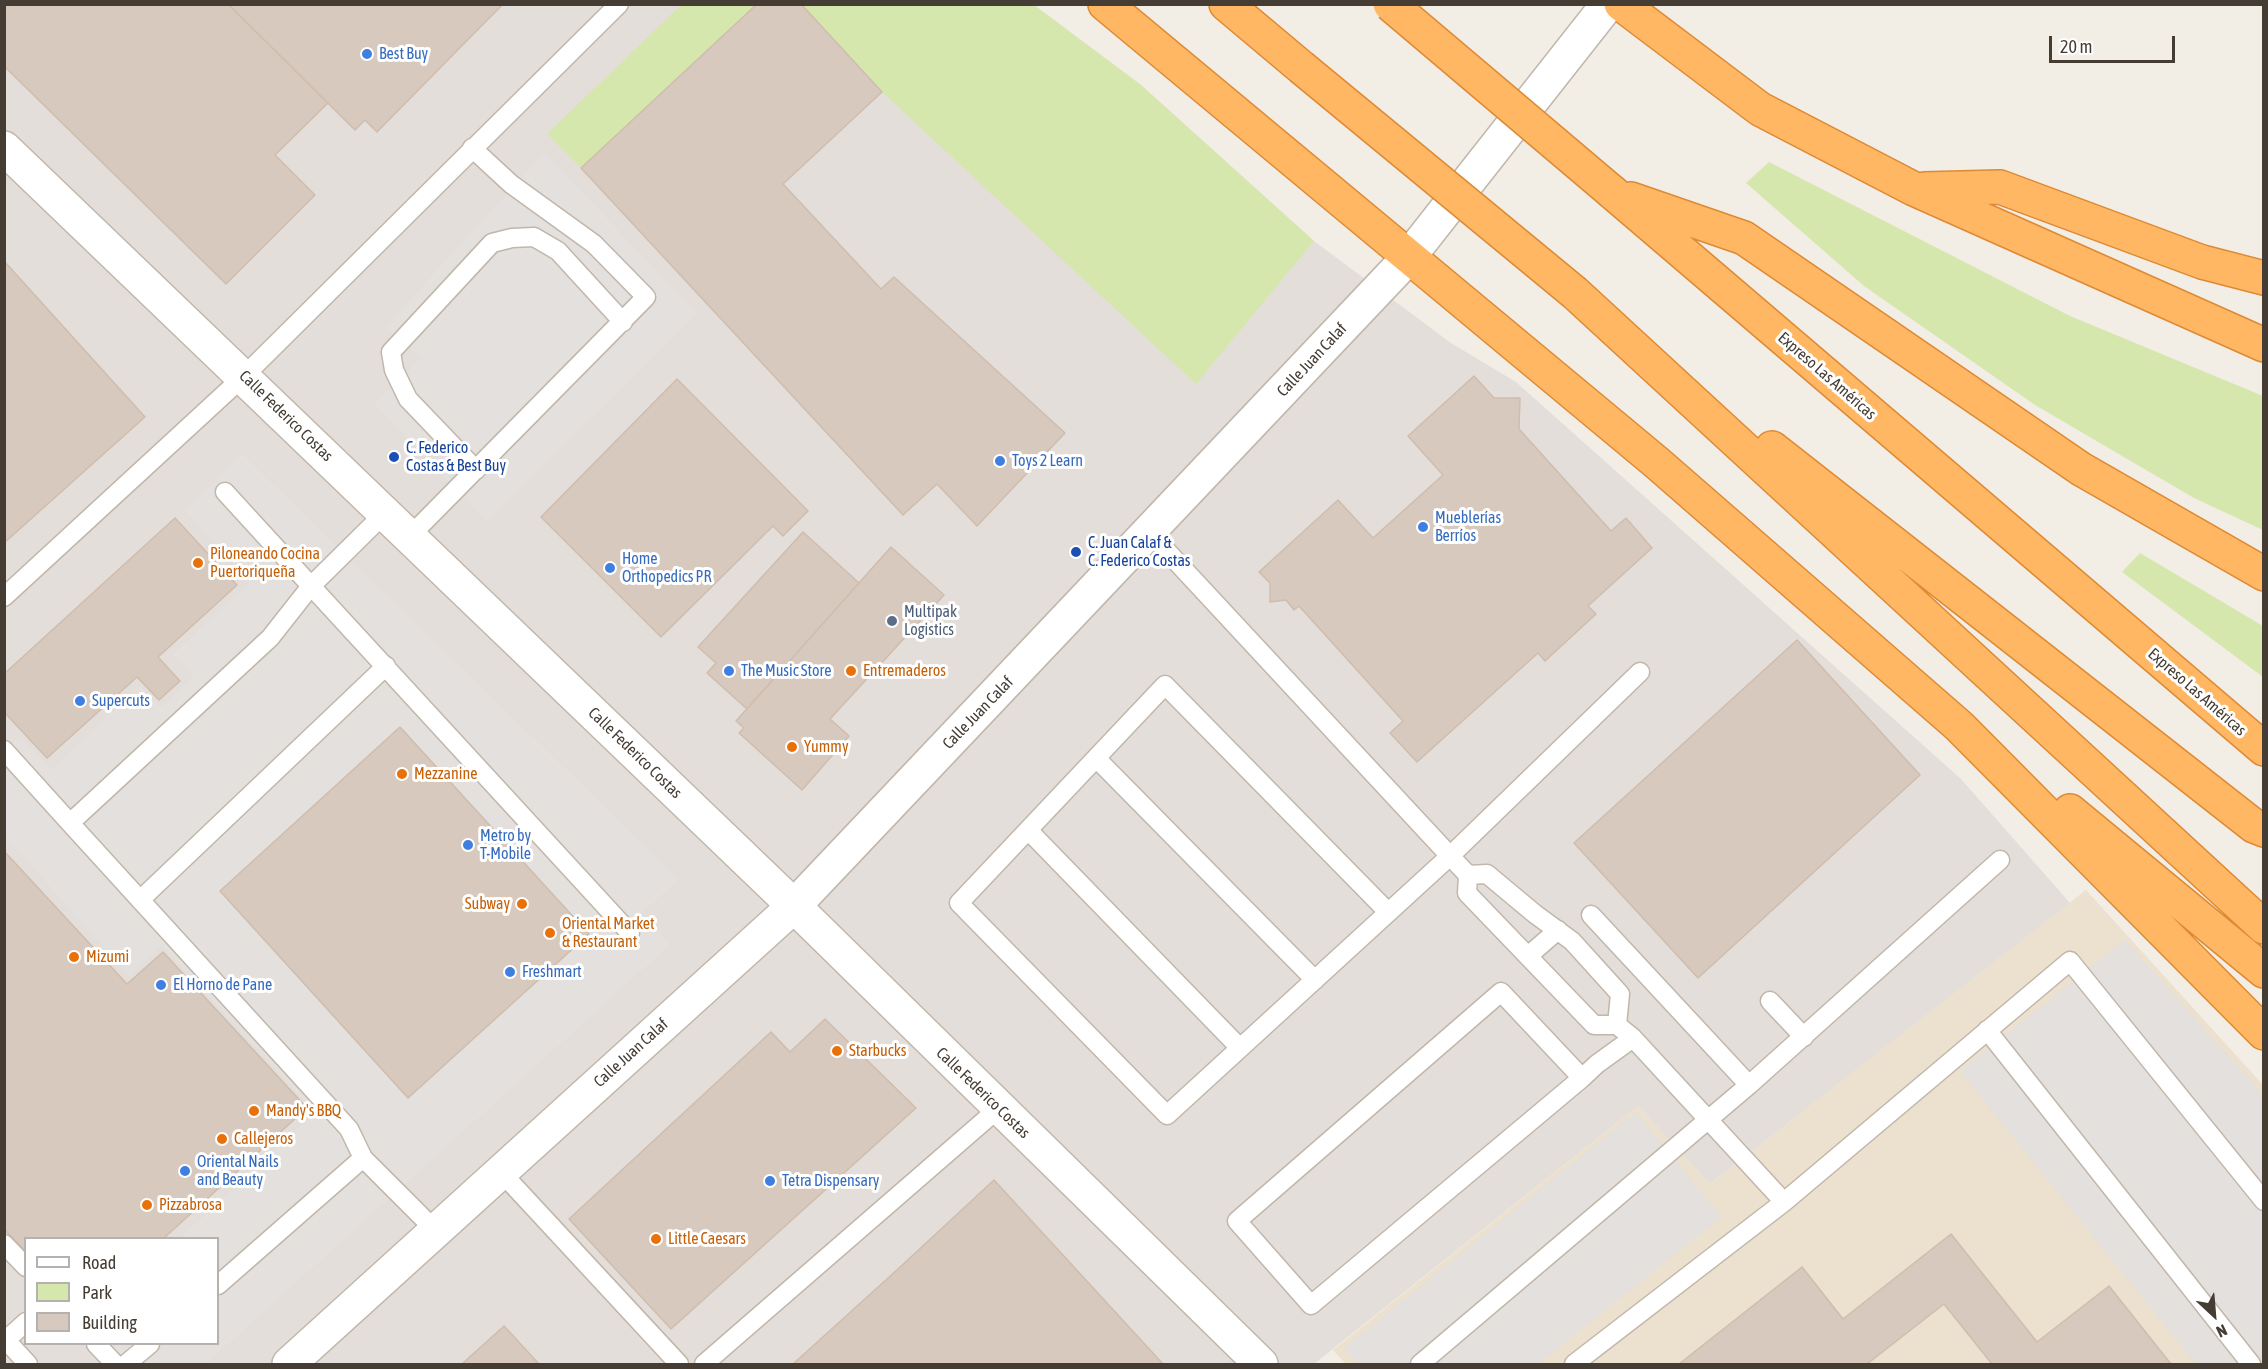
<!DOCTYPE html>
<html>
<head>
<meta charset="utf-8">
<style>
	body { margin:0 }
	#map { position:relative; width:2268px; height:1369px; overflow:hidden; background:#f2ede5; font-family:"Asap Condensed",sans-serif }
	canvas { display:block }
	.frame { position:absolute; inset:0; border:6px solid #453c34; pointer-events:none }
	.legend { position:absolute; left:24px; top:1237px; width:195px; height:108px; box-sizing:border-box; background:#fff; border:2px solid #b5b1ae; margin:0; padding:8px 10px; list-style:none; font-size:18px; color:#453c34 }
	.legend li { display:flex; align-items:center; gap:12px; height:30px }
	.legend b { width:30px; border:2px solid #b5b1ae }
	.north { position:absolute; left:2184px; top:1285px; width:60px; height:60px; -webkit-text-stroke:4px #fff; paint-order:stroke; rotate:154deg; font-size:16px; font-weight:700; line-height:24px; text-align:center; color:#453c34 }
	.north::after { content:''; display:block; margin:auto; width:21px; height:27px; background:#453c34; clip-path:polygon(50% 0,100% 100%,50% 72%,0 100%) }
	.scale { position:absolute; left:2049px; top:36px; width:126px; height:27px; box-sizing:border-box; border:3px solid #453c34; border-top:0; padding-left:8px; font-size:18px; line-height:21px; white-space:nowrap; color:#453c34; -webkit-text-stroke:4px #fff; paint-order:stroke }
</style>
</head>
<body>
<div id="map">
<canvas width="2268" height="1369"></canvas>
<div class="frame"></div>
<ul class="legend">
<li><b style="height:8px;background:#fff"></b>Road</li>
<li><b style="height:16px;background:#d5e7ad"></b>Park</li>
<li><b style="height:16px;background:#d7c9bd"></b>Building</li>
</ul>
<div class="north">N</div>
<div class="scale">20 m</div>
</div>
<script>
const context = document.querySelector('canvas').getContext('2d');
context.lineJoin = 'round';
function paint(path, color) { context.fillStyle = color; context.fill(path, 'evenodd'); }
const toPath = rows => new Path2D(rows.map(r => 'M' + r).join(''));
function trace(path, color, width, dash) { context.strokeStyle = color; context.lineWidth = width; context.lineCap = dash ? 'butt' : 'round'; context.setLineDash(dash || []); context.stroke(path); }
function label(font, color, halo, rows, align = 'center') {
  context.font = font + ' "Asap Condensed",sans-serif'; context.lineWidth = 6; context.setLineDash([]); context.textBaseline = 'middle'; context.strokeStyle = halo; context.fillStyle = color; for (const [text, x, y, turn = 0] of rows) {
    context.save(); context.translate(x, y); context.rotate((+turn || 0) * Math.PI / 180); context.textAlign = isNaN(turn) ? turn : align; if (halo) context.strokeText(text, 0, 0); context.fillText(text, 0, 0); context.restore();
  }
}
paint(toPath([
	[5,5,1034,5,1141,85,1314,241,1451,343,1516,382,1961,779,2070,903,1710,1184,1638,1106,1314,1364,5,1364],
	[26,1238,218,1238,218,1344,26,1344]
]), '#e4deda');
paint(toPath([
	[2086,890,2263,1085,2263,1364,1346,1364,1333,1350,1638,1106,1710,1184]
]), '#ece0ce');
paint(toPath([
	[681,5,757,5,581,168,547,134],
	[800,5,1034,5,1141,85,1314,241,1196,384,882,92],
	[1769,162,2070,316,2263,396,2263,530,2194,498,2035,405,1864,286,1746,183],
	[2140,553,2263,626,2263,677,2122,572]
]), '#d5e7ad');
paint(toPath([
	[544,152,698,314,486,522,374,404,421,358,386,326],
	[242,454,679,879,640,915,671,944,206,1364,117,1364,107,1354,117,1344,218,1344,218,1238,180,1238,315,1113,162,946,129,976,5,836,4,750,19,737,51,769,140,686,161,707,194,675,173,654,249,584,185,510],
	[400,728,408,1098,220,891],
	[2125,940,2263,1095,2263,1364,2196,1364,1960,1071],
	[1636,1112,1721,1217,1538,1364,1358,1364,1344,1348]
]), '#e3e0dd');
const building = toPath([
	[4,4,228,4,328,103,275,155,315,195,226,284,4,66,4,4],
	[228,4,503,4,377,132,365,120,355,130,228,4],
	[757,4,801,4,882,92,783,184,881,289,894,277,1065,433,977,526,937,484,903,515,581,168,757,4],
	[4,261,145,417,4,543,4,261],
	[1474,376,1494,398,1520,398,1519,429,1611,531,1626,518,1652,548,1588,606,1596,614,1545,661,1538,653,1417,762,1390,733,1403,721,1299,606,1294,610,1286,600,1270,602,1270,583,1259,572,1338,500,1373,538,1443,475,1408,436,1474,376],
	[677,379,808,511,783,536,773,526,661,637,541,517,677,379],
	[175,518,237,585,158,657,180,681,159,700,137,677,47,758,4,712,4,674,175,518],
	[803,532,859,583,747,709,707,673,716,663,698,647,803,532],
	[891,547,944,595,830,719,849,736,802,790,739,733,744,728,736,721,891,547],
	[1797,640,1920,775,1698,978,1574,843,1797,640],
	[400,727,589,934,408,1098,220,891,400,727],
	[4,851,127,984,163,952,307,1108,164,1238,26,1238,26,1252,4,1229,4,851],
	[825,1019,916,1108,671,1329,569,1219,771,1032,790,1052,825,1019],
	[994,1180,1163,1364,793,1364,898,1269,994,1180],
	[1951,1234,2037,1342,2109,1286,2171,1364,1992,1364,1944,1304,1867,1364,1679,1364,1802,1267,1843,1319,1951,1234],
	[504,1326,539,1364,462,1364,504,1326]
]);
paint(building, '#d7c9bd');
trace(building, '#cfbdad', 1.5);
const lane = toPath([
	[476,470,408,399,394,370,391,352,492,243,512,238,534,237,558,251,623,322],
	[225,492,311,586,386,512],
	[1149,532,1450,856,1167,1115,959,903,1165,685,1388,912],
	[410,536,646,297,594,244,511,184,472,148],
	[4,597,244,376,619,4],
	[4,750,70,823],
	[1096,758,1315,980],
	[1028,830,1240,1048],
	[1468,875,1487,874,1535,914,1572,941,1620,994,1617,1025],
	[140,900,386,666],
	[1591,915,1749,1085],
	[1528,956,1558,930],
	[1770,1001,1804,1037],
	[1987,1030,2251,1364],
	[1633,1038,1617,1025,1594,1025,1467,893,1468,875,1450,856,1640,672],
	[1582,1078,1501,992,1237,1221,1311,1305,1582,1078,1597,1064,1633,1038,1784,1202],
	[501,1172,679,1364],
	[436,1231,363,1158,349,1129,70,823,270,638,311,586,630,933],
	[4,1244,26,1267],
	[218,1285,363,1158],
	[4,1338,28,1364],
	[6,1340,26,1322],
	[96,1344,115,1364],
	[126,1364,150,1344],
	[704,1364,999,1108],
	[1420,1364,1749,1085,2000,860],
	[1574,1364,1784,1202,2070,961,2264,1201]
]);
const street = toPath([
	[4,148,794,906,1261,1364],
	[289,1364,794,906,1408,258,1608,4]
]);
const highway = toPath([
	[1105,4,1656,462,1959,726,2264,1033],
	[1226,4,1301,67],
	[1621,4,1760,109,1914,189,2264,345],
	[1924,189,2000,187,2202,262,2264,278],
	[1612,192,2264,749],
	[1631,199,1744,238,2081,469,2264,574],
	[1575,293,2264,927],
	[1772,448,2254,826,2264,830],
	[2070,811,2264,971]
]);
trace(lane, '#c1b6aa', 21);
trace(street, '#c1b6aa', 36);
trace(highway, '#de8933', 36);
trace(lane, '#fff', 18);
trace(street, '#fff', 33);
trace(highway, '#ffb763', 33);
const highwayBridge = toPath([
	[1390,4,1612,192],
	[1301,67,1575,293]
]);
trace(highwayBridge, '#de8933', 36, []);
trace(highwayBridge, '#ffb763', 33);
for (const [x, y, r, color] of [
	[367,54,6,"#3f7fe0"],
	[394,457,6,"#1a4fb4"],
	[1000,461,6,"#3f7fe0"],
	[1423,527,6,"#3f7fe0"],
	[1076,552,6,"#1a4fb4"],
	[198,563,6,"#e8710a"],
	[610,568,6,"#3f7fe0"],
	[892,621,6,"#5c6f8a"],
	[729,671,6,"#3f7fe0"],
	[851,671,6,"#e8710a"],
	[80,701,6,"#3f7fe0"],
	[792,747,6,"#e8710a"],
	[402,774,6,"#e8710a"],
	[468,845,6,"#3f7fe0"],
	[522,904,6,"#e8710a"],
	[550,933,6,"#e8710a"],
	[74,957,6,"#e8710a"],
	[510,972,6,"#3f7fe0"],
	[161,985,6,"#3f7fe0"],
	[837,1051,6,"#e8710a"],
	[254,1111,6,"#e8710a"],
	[222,1139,6,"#e8710a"],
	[185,1171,6,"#3f7fe0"],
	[770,1181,6,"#3f7fe0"],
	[147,1205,6,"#e8710a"],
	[656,1239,6,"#e8710a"]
]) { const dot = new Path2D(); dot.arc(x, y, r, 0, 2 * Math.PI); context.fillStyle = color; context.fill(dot); trace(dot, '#fff', 2); }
label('16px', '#366cbe', '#fff', [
	["Best Buy",379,54],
	["Toys 2 Learn",1012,461],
	["Mueblerías",1435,518],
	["Berríos",1435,536],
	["Home",622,559],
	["Orthopedics PR",622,577],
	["The Music Store",741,671],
	["Supercuts",92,701],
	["Metro by",480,836],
	["T-Mobile",480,854],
	["Freshmart",522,972],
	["El Horno de Pane",173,985],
	["Oriental Nails",197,1162],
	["and Beauty",197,1180],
	["Tetra Dispensary",782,1181]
], 'left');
label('16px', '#453c34', '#fff', [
	["Calle Juan Calaf",1312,360,-47],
	["Expreso Las Américas",1827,376,41],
	["Calle Federico Costas",286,416,44],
	["Expreso Las Américas",2197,692,41],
	["Calle Juan Calaf",978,713,-46],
	["Calle Federico Costas",635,753,44],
	["Calle Juan Calaf",631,1053,-42],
	["Calle Federico Costas",983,1093,44]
]);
label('16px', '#164399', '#fff', [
	["C. Federico",406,448],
	["Costas & Best Buy",406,466],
	["C. Juan Calaf &",1088,543],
	["C. Federico Costas",1088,561]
], 'left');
label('16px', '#c56008', '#fff', [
	["Piloneando Cocina",210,554],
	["Puertoriqueña",210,572],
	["Entremaderos",863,671],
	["Yummy",804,747],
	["Mezzanine",414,774],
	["Subway",510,904,"right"],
	["Oriental Market",562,924],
	["& Restaurant",562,942],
	["Mizumi",86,957],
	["Starbucks",849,1051],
	["Mandy's BBQ",266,1111],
	["Callejeros",234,1139],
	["Pizzabrosa",159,1205],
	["Little Caesars",668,1239]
], 'left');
label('16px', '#4e5e75', '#fff', [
	["Multipak",904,612],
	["Logistics",904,630]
], 'left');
</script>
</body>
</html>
